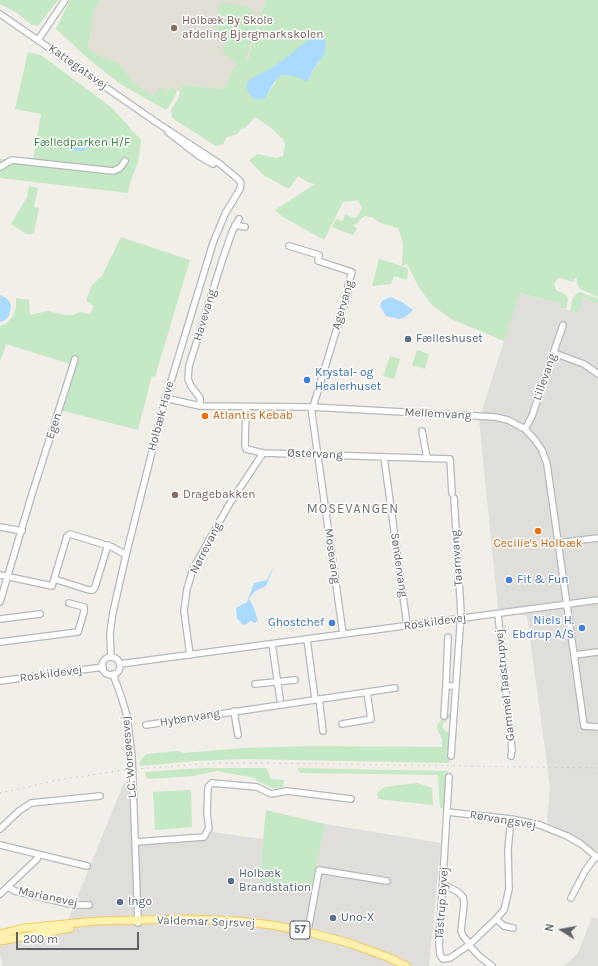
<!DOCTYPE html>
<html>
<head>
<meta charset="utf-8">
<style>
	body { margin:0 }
	#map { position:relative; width:598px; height:966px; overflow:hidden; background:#f1efe8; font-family:Karla,sans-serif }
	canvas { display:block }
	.north { position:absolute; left:542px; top:910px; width:40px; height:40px; -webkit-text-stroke:3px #fff; paint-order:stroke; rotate:281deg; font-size:11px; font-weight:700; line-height:16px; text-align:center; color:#5f6368 }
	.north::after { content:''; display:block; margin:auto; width:14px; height:18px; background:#5f6368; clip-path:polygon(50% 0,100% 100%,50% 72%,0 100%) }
	.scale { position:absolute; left:16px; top:932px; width:123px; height:18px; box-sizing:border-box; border:2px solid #5f6368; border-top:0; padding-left:5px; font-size:12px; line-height:14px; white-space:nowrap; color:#5f6368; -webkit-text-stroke:3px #fff; paint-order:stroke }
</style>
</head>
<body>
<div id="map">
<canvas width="598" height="966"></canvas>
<div class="north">N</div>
<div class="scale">200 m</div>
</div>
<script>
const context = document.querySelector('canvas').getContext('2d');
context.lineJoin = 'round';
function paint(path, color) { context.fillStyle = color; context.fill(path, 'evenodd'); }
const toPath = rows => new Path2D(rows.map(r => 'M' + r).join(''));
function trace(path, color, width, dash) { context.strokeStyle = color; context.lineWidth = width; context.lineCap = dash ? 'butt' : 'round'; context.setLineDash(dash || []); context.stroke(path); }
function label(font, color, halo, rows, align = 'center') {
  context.font = font + ' Karla,sans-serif'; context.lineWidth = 3; context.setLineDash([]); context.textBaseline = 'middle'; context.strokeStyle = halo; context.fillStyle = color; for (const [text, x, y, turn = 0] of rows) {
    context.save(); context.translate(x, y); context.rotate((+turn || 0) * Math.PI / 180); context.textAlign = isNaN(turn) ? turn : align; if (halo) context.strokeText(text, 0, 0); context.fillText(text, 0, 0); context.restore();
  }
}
paint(toPath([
	[519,293,561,304,561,308,578,313,584,297,598,304,598,851,547,822,550,787,527,616,498,608,479,420],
	[127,781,136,781,138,838,142,840,201,835,205,831,263,839,261,881,311,890,325,824,441,843,429,966,3,966,0,955,0,946,8,942,63,932,123,785],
	[592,917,598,919,598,966,564,966,578,953]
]), '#e0deda');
paint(toPath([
	[99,0,266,0,248,60,238,63,232,69,227,84,221,89,186,85,181,86,180,92,171,87,154,96,134,83,121,65,103,58,88,48,95,7,99,3]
]), '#e1ded6');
paint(toPath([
	[0,0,58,0,38,26,32,25,17,13,0,4],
	[70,0,99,0,99,3,95,7,88,48,103,58,106,58,121,65,134,83,154,96,160,88,167,90,171,87,177,91,172,102,166,110,122,85,92,62,56,29],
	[266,0,598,0,598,297,580,289,577,283,577,279,575,278,573,282,559,278,554,283,556,290,563,293,567,296,568,300,566,309,561,308,561,304,520,293,504,341,451,319,432,305,419,288,407,264,402,266,408,269,407,280,394,276,391,284,372,286,379,259,402,266,403,243,398,228,381,223,372,217,365,216,362,218,356,224,353,225,357,228,353,235,332,227,336,219,343,221,345,214,354,218,357,217,362,208,358,200,343,202,324,240,283,217,275,210,315,184,310,183,298,176,289,189,263,175,249,160,258,154,276,158,283,156,285,144,283,139,270,127,255,117,245,128,241,129,237,134,227,137,223,144,216,146,172,118,171,110,179,97,181,86,186,85,221,89,227,84,232,69,237,64,223,53,226,34,216,32,220,2,246,6,253,12,257,18,257,24,245,61,248,60],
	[298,49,320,62,313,70,309,79,295,76,284,69,269,92,246,86,286,63,293,53],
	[28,52,41,55,111,107,141,140,138,162,130,183,128,193,0,178,0,159,33,161,41,114,15,109],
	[29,186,38,188,34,207,39,208,34,232,31,234,26,234,11,224,27,197],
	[121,237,190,260,155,377,152,376,151,379,138,430,56,409,70,364,6,344,0,362,0,326,6,324,13,316,16,307,16,298,29,300,30,315,48,311,65,315,72,315,81,312,88,314,91,313,94,306,86,301,92,285,102,276],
	[580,292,598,299,598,304,584,297,578,313,570,311,573,298,577,293],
	[417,350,429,354,425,369,412,365],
	[390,356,400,359,394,379,383,376],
	[451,713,450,717,443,724,442,727,445,731,450,733,449,763,246,759,195,761,140,766,139,763,146,754,177,751,184,753,243,748,313,746,442,747,442,739,438,731,437,725,446,715],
	[204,768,267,768,271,779,284,780,283,787,273,788,257,781,255,778,217,771,193,776,147,779,145,772],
	[297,768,448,771,446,809,440,808,438,775,300,773],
	[417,783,432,788,433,805,378,799,377,793,385,787],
	[191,790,192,827,155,830,153,792],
	[266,810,325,824,311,890,261,881,263,839]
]), '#c5e8c5');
paint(toPath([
	[321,36,326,42,325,53,313,70,309,79,305,82,300,78,282,74,275,81,264,99,254,99,249,93,246,86,249,80,275,66,306,42,314,37],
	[88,141,90,147,83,151,71,151,69,150,68,147,69,144],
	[0,295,5,297,9,301,11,306,9,316,5,320,0,322],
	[390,297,402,302,413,310,404,318,399,319,386,316,380,306,382,301],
	[274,566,266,586,255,591,249,599,253,606,258,620,255,623,251,621,244,625,242,624,237,618,236,608,247,602,254,583,267,580]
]), '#aadaff');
const minor = toPath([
	[0,14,156,122,220,164,239,180,241,183,240,189,225,214,213,243,164,404,126,555,113,612,110,633,111,657],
	[38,40,65,0],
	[168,132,199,156,213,164],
	[0,167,12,160,113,171,120,168,125,161],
	[235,225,245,227],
	[289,246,319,255,318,261,352,272,348,285,348,292,313,407],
	[554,353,584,364,598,374],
	[165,398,200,406,311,407,495,417,508,420,525,429,535,440,542,450,547,464,584,726,598,727],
	[200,406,200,398,191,386,188,379,189,366,222,261,232,232,239,219],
	[246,407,245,445,246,449,263,453,450,459,452,493],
	[311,407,343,634],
	[525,429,532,416,563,325],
	[422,431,427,458],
	[384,457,407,625],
	[0,527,22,531],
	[557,543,598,538],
	[0,575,52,586,67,536,70,534,112,547,126,555],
	[54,579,89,590,93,590,95,587,108,545],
	[0,602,32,494,75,359],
	[498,614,512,750,511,756],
	[0,619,40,614],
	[448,637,446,686,456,686],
	[307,639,315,699],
	[0,642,78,632,84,612,84,607,69,603],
	[272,644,280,699],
	[190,655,184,611,187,589,193,569,230,503,263,453],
	[574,655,598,652],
	'102 666a9 9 0 1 1 18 0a9 9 0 1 1-18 0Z',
	[120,664,598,600],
	[113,674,122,699,127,716,132,757],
	[0,681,103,667],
	[255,684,295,680],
	[319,699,323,731],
	[234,711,238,735],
	[444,716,446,686],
	[342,724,371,719,367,692],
	[146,725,395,688],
	[451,756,461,613,454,498],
	[449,777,439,945,440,955,443,959,450,958,469,945,496,919,504,910,509,889,508,849,511,819],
	[133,783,138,923],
	[447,812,511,819,540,825,567,836,581,844,598,858],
	[0,829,19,811,31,803,100,796],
	[135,842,204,837,209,828,207,813,208,787,212,783,257,787,271,794,287,791,351,799],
	[0,845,87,866],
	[443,884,458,892,463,897,464,904,461,931,463,936,470,944],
	[8,887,15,891,74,905,89,905],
	[0,894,37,859,38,854],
	[571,898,585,871,596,856],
	[496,919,504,926,513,928],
	[307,936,319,870,387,881],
	[469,945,479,956,492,966]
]);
const major = toPath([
	[0,934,24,928,97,921,189,919,239,921,272,925,308,932,349,943,390,958,406,966],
	[0,941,70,928]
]);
trace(minor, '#b5b8bc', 8);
trace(major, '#f2c960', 9);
trace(minor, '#fff', 5.5);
trace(major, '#fff2af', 7);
trace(toPath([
	[0,793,63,779,124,770,215,763,261,763,598,768]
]), '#b6b7b8', 1, [1, 5]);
const minorBridge = toPath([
	[132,757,133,783]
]);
trace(minorBridge, '#b5b8bc', 8, []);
trace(minorBridge, '#fff', 5.5);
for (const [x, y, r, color] of [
	[174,28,4,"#8d6e63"],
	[408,339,4,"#5c6f8a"],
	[307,380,4,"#3f7fe0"],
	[205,416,4,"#e8710a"],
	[175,495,4,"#8d6e63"],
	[538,531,4,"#e8710a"],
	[509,580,4,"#3f7fe0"],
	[332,623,4,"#3f7fe0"],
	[582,628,4,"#3f7fe0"],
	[231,881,4,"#5c6f8a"],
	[120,902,4,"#5c6f8a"],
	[333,918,4,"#5c6f8a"]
]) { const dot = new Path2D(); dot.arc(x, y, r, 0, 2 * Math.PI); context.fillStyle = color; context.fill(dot); trace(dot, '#fff', 1.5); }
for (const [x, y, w] of [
	[300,930,20]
]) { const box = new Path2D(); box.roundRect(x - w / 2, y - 9, w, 18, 3); context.fillStyle = '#fff'; context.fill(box); trace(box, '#5f6368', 1); }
label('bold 11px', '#5f6368', null, [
	["57",300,930]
]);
label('12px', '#785e54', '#fff', [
	["Holbæk By Skole",182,21],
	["afdeling Bjergmarkskolen",182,35],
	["Dragebakken",183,495]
], 'left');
label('12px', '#5f6368', '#fff', [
	["Kattegatsvej",78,67,35],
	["Agervang",343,305,-74],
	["Havevang",205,315,-73],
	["Lillevang",545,377,-71],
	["Mellemvang",438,414,3],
	["Holbæk Have",161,416,-75],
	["Egen",54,426,-72],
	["Østervang",315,454,2],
	["Nørrevang",206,548,-63],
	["Mosevang",332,556,82],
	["Taarnvang",457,558,-94],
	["Søndervang",399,565,82],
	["Roskildevej",435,622,-8],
	["Roskildevej",51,674,-8],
	["Gammel Taastrupvej",505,685,-96],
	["Hybenvang",190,718,-9],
	["L.C. Worsøesvej",129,757,-95],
	["Rørvangsvej",503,820,9],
	["Marianevej",48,897,12],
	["Tåstrup Byvej",442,903,-86],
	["Valdemar Sejrsvej",206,922,2]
]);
label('12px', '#348238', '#fff', [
	["Fælledparken H/F",82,143]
]);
label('12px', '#4e5e75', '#fff', [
	["Fælleshuset",416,339],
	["Holbæk",239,874],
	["Brandstation",239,888],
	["Ingo",128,902],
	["Uno-X",341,918]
], 'left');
label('12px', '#366cbe', '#fff', [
	["Krystal- og",315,373],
	["Healerhuset",315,387],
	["Fit & Fun",517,580],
	["Niels H.",574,621,"right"],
	["Ebdrup A/S",574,635,"right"],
	["Ghostchef",324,623,"right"]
], 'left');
label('12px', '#c56008', '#fff', [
	["Atlantis Kebab",213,416],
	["Cecilie's Holbæk",538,544,"center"]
], 'left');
context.letterSpacing = '1px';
label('13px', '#70757a', '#fff', [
	["MOSEVANGEN",353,509]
]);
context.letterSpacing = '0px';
</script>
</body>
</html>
